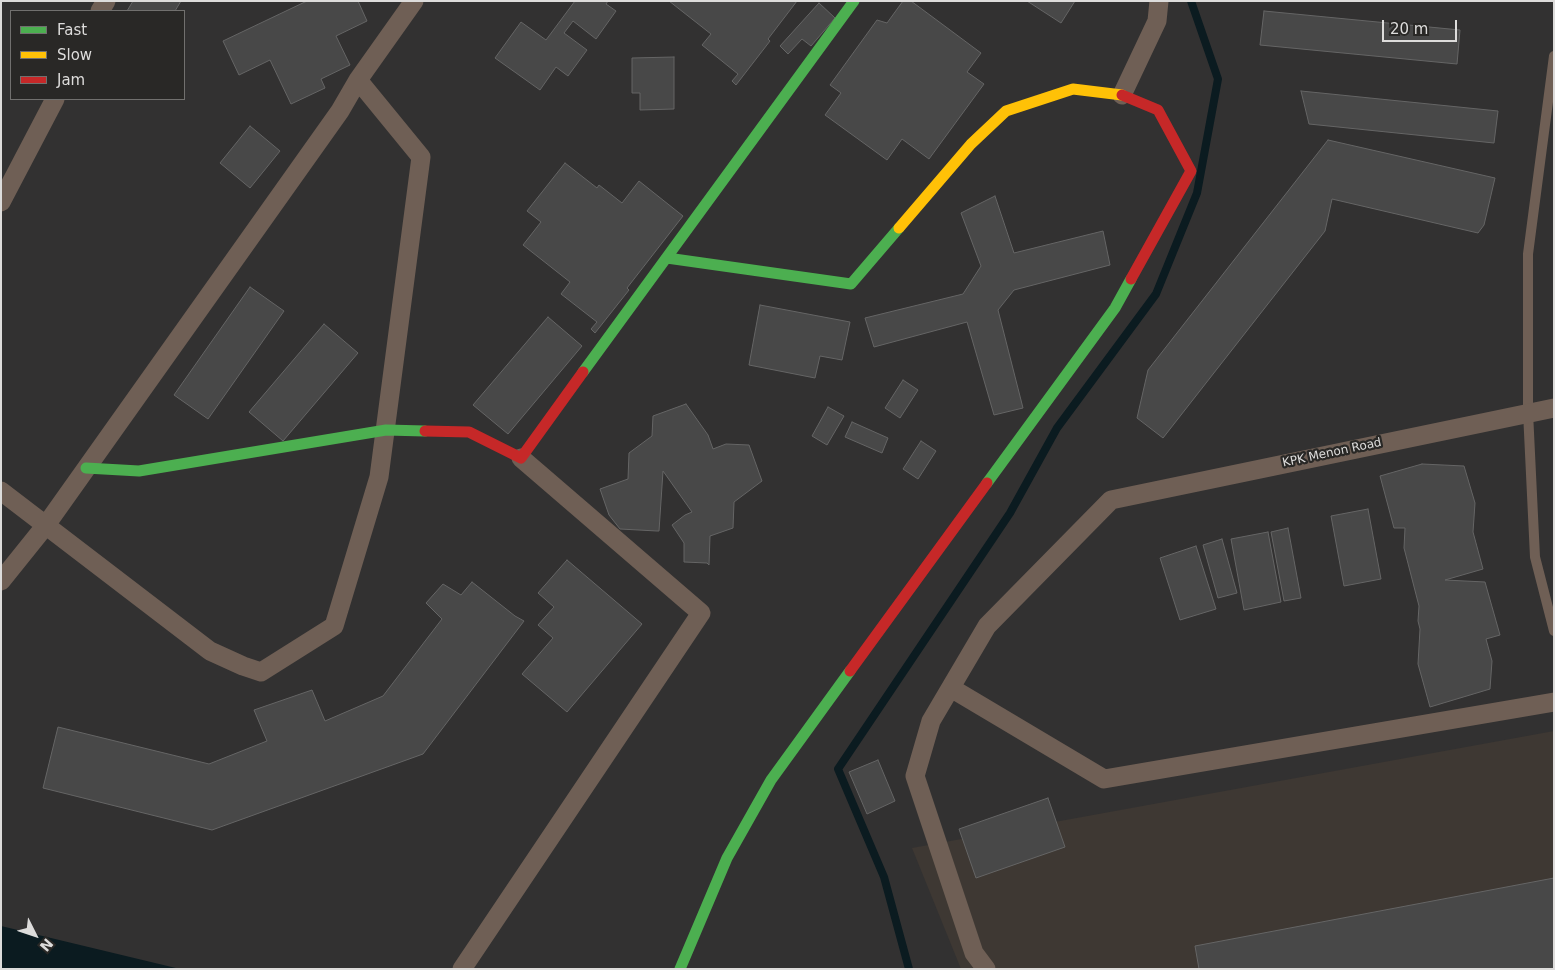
<!DOCTYPE html>
<html>
<head>
<meta charset="utf-8">
<style>
	body { margin:0 }
	#map { position:relative; width:1555px; height:970px; overflow:hidden; background:#323131; font-family:"DejaVu Sans",sans-serif }
	canvas { display:block }
	.frame { position:absolute; inset:0; border:2px solid #dddcdb; pointer-events:none }
	.legend { position:absolute; left:10px; top:10px; width:175px; height:90px; box-sizing:border-box; background:#292826; border:1px solid #71706e; margin:0; padding:6px 9px; list-style:none; font-size:15px; color:#dddcdb }
	.legend li { display:flex; align-items:center; gap:10px; height:25px }
	.legend b { width:25px; border:1px solid #71706e }
	.north { position:absolute; left:10px; top:910px; width:50px; height:50px; -webkit-text-stroke:4px #292826; paint-order:stroke; rotate:131deg; font-size:14px; font-weight:700; line-height:20px; text-align:center; color:#dddcdb }
	.north::after { content:''; display:block; margin:auto; width:18px; height:22px; background:#dddcdb; clip-path:polygon(50% 0,100% 100%,50% 72%,0 100%) }
	.scale { position:absolute; left:1382px; top:20px; width:75px; height:22px; box-sizing:border-box; border:2px solid #dddcdb; border-top:0; padding-left:6px; font-size:15px; line-height:18px; white-space:nowrap; color:#dddcdb; -webkit-text-stroke:4px #292826; paint-order:stroke }
</style>
</head>
<body>
<div id="map">
<canvas width="1555" height="970"></canvas>
<div class="frame"></div>
<ul class="legend">
<li><b style="height:6px;background:#4caf50"></b>Fast</li>
<li><b style="height:6px;background:#ffc107"></b>Slow</li>
<li><b style="height:6px;background:#c62828"></b>Jam</li>
</ul>
<div class="north">N</div>
<div class="scale">20 m</div>
</div>
<script>
const context = document.querySelector('canvas').getContext('2d');
context.lineJoin = 'round';
function paint(path, color) { context.fillStyle = color; context.fill(path, 'evenodd'); }
const toPath = rows => new Path2D(rows.map(r => 'M' + r).join(''));
function trace(path, color, width, dash) { context.strokeStyle = color; context.lineWidth = width; context.lineCap = dash ? 'butt' : 'round'; context.setLineDash(dash || []); context.stroke(path); }
function label(font, color, halo, rows, align = 'center') {
  context.font = font + ' "DejaVu Sans",sans-serif'; context.lineWidth = 4.5; context.setLineDash([]); context.textBaseline = 'middle'; context.strokeStyle = halo; context.fillStyle = color; for (const [text, x, y, turn = 0] of rows) {
    context.save(); context.translate(x, y); context.rotate((+turn || 0) * Math.PI / 180); context.textAlign = isNaN(turn) ? turn : align; if (halo) context.strokeText(text, 0, 0); context.fillText(text, 0, 0); context.restore();
  }
}
paint(toPath([
	[1554,731,1554,969,961,969,912,848]
]), '#3e3833');
paint(toPath([
	[1,926,180,969,1,969]
]), '#0b1b20');
trace(toPath([
	[909,969,884,877,838,769,1010,513,1057,428,1156,294,1197,193,1218,79,1191,1]
]), '#0b1b20', 8);
const building = toPath([
	[133,1,181,1,175,11,127,11,133,1],
	[307,1,358,1,367,21,336,36,350,65,321,79,325,88,291,104,270,60,239,75,223,41,307,1],
	[575,1,608,1,606,4,616,11,596,39,573,21,564,33,587,50,568,76,556,67,540,90,495,58,521,22,546,40,575,1],
	[669,1,797,1,768,39,770,41,736,85,732,81,738,74,702,45,711,34,669,1],
	[903,1,911,1,981,53,967,72,984,84,929,159,902,139,887,160,825,115,841,93,830,85,877,20,887,23,903,1],
	[1027,1,1075,1,1061,23,1027,1],
	[819,3,835,18,811,46,802,39,788,54,780,46,819,3],
	[1264,11,1460,30,1457,64,1260,45,1264,11],
	[674,57,674,109,640,110,640,93,632,93,632,58,674,57],
	[1301,91,1498,111,1494,143,1309,124,1301,91],
	[250,126,280,151,250,188,220,163,250,126],
	[1328,140,1495,178,1484,225,1478,233,1332,199,1325,231,1163,438,1137,418,1148,370,1328,140],
	[565,163,597,188,599,185,622,203,639,181,683,216,627,288,629,290,595,333,591,329,597,322,561,294,570,282,523,245,541,222,527,211,565,163],
	[995,196,1014,253,1103,231,1110,265,1014,290,998,310,1023,408,994,415,967,322,874,347,865,318,963,294,981,266,961,213,995,196],
	[250,287,284,311,208,419,174,395,250,287],
	[760,305,850,322,842,360,820,356,815,378,749,365,760,305],
	[548,317,582,346,508,434,473,405,548,317],
	[324,324,358,353,283,441,249,412,324,324],
	[903,380,918,390,900,418,885,408,903,380],
	[686,404,708,435,713,449,726,444,749,445,762,481,734,502,733,528,710,536,709,565,707,563,684,562,684,543,672,525,685,515,692,512,663,471,659,531,657,531,620,529,609,515,600,489,628,479,629,453,652,436,653,416,686,404],
	[828,407,844,416,827,445,812,436,828,407],
	[852,422,888,438,882,453,845,437,852,422],
	[921,441,936,451,918,479,903,469,921,441],
	[1422,464,1464,466,1475,503,1473,532,1483,569,1445,580,1485,582,1500,635,1486,639,1492,661,1490,689,1430,707,1418,664,1420,629,1418,621,1419,606,1404,548,1405,528,1394,528,1380,476,1422,464],
	[1368,509,1381,579,1344,586,1331,516,1368,509],
	[1288,528,1301,598,1284,601,1271,532,1288,528],
	[1268,532,1281,602,1244,610,1231,539,1268,532],
	[1222,539,1237,593,1218,598,1203,545,1222,539],
	[1196,546,1216,609,1180,620,1160,558,1196,546],
	[567,560,642,624,567,712,522,674,553,638,538,625,554,607,538,593,567,560],
	[472,582,515,616,524,621,423,754,212,830,43,788,58,727,209,764,267,741,254,710,312,690,325,721,383,696,442,619,426,603,443,584,461,595,472,582],
	[878,760,895,801,867,814,849,772,878,760],
	[1048,798,1065,847,976,878,959,829,1048,798],
	[1554,878,1554,969,1199,969,1195,946,1554,878]
]);
paint(building, '#484848');
trace(building, '#656565', 1);
trace(toPath([
	[1554,56,1528,254,1528,412,1535,557,1554,631]
]), '#6f5f55', 10);
trace(toPath([
	[100,11,106,1],
	[1122,95,1157,21,1159,1],
	[1,202,55,99],
	[1,491,210,651,243,666,261,672,334,626,379,477,421,157,358,80],
	[1,581,46,525,340,111,358,80,414,1],
	[951,688,1104,779,1554,702],
	[462,969,701,613,521,458],
	[986,969,974,953,915,776,931,721,987,626,1111,500,1554,408]
]), '#6f5f55', 19);
trace(toPath([
	[667,258,851,284,899,228],
	[583,372,854,1],
	[86,468,139,471,386,430,425,431],
	[987,483,1115,308,1131,279],
	[680,969,727,858,771,780,850,671]
]), '#4caf50', 11);
trace(toPath([
	[899,228,971,144,1006,111,1073,89,1122,95]
]), '#ffc107', 11);
trace(toPath([
	[1122,95,1158,110,1191,171,1131,279],
	[425,431,469,432,521,458,583,372],
	[850,671,987,483]
]), '#c62828', 11);
label('12px', '#dddcdb', '#292826', [
	["KPK Menon Road",1332,453,-12]
]);
</script>
</body>
</html>
